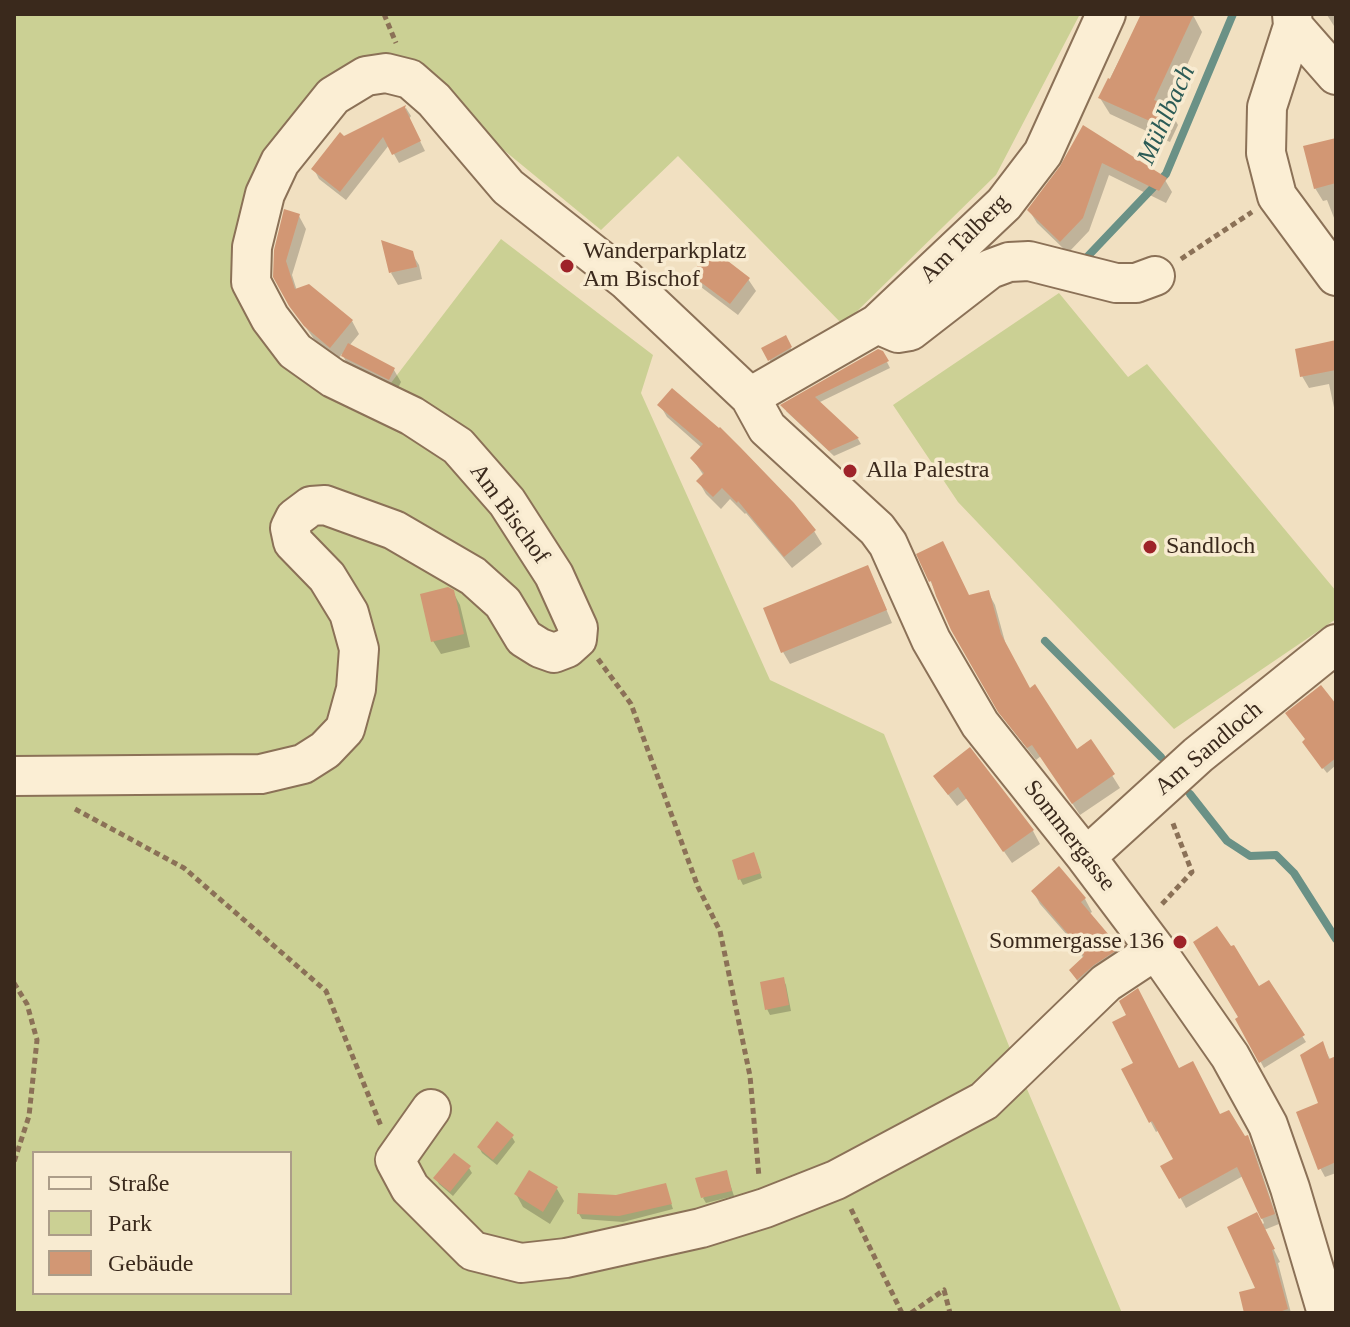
<!DOCTYPE html>
<html>
<head>
<meta charset="utf-8">
<style>
	body { margin:0 }
	#map { position:relative; width:1350px; height:1327px; overflow:hidden; background:#f1e0c1; font-family:Georgia,serif }
	canvas { display:block }
	.frame { position:absolute; inset:0; border:16px solid #3a291c; pointer-events:none }
	.legend { position:absolute; left:32px; top:1151px; width:260px; height:144px; box-sizing:border-box; background:#f8ebd1; border:2px solid #ac9d89; margin:0; padding:10px 14px; list-style:none; font-size:24px; color:#3a291c }
	.legend li { display:flex; align-items:center; gap:16px; height:40px }
	.legend b { width:40px; border:2px solid #ac9d89 }
</style>
</head>
<body>
<div id="map">
<canvas width="1350" height="1327"></canvas>
<div class="frame"></div>
<ul class="legend">
<li><b style="height:10px;background:#fbeed4"></b>Straße</li>
<li><b style="height:22px;background:#cbd094"></b>Park</li>
<li><b style="height:22px;background:#d29774"></b>Gebäude</li>
</ul>
</div>
<script>
const context = document.querySelector('canvas').getContext('2d');
context.lineJoin = 'round';
function paint(path, color) { context.fillStyle = color; context.fill(path, 'evenodd'); }
const toPath = rows => new Path2D(rows.map(r => 'M' + r).join(''));
function trace(path, color, width, dash) { context.strokeStyle = color; context.lineWidth = width; context.lineCap = dash ? 'butt' : 'round'; context.setLineDash(dash || []); context.stroke(path); }
function label(font, color, halo, rows, align = 'center') {
  context.font = font + ' Georgia,serif'; context.lineWidth = 7; context.setLineDash([]); context.textBaseline = 'middle'; context.strokeStyle = halo; context.fillStyle = color; for (const [text, x, y, turn = 0] of rows) {
    context.save(); context.translate(x, y); context.rotate((+turn || 0) * Math.PI / 180); context.textAlign = isNaN(turn) ? turn : align; if (halo) context.strokeText(text, 0, 0); context.fillText(text, 0, 0); context.restore();
  }
}
paint(toPath([
	[14,14,1080,14,996,175,843,325,678,156,601,230,416,78,355,89,262,185,231,275,317,354,384,392,501,239,653,355,641,393,770,680,884,734,1013,1056,1122,1313,14,1313],
	[34,1153,290,1153,290,1293,34,1293],
	[1059,293,1128,377,1147,364,1336,591,1336,619,1174,729,958,502,893,405]
]), '#cbd094');
paint(toPath([
	[1143,14,1190,14,1193,15,1202,32,1168,107,1178,125,1170,142,1110,114,1100,98],
	[1336,14,1336,27,1334,26,1327,15],
	[406,108,411,116,409,119,425,151,399,163,389,145,346,200,319,179,314,169,344,138],
	[1084,128,1165,180,1172,192,1166,203,1109,175,1089,231,1068,253,1037,223,1029,210,1062,167],
	[1336,140,1336,223,1327,200,1323,201,1315,188],
	[299,216,306,229,292,275,297,291,352,321,359,334,349,346,394,370,401,382,396,392,350,369,342,354,338,359,314,339,290,305,275,276],
	[411,252,419,265,422,279,398,285,391,273],
	[694,275,748,279,756,291,738,315,701,287],
	[785,338,794,354,773,366,764,349],
	[1336,342,1336,417,1329,384,1309,388,1302,376],
	[882,352,890,368,818,403,858,439,861,444,834,456,786,411],
	[660,405,793,505,814,531,822,544,792,568,746,513,745,514,730,499,721,509,706,494,699,482,704,476,692,458,702,448,667,417],
	[919,555,969,598,988,592,995,605,1007,649,1029,690,1076,752,1091,742,1120,788,1080,815,1041,756,1036,760,1008,724,952,629],
	[867,567,874,580,892,623,790,664,783,652],
	[453,592,460,605,470,647,441,654,433,641],
	[1336,707,1336,765,1327,773,1307,748],
	[970,750,1033,831,1040,844,1012,863,967,798,957,806,943,788],
	[756,860,762,878,743,885,740,879],
	[1058,869,1085,899,1092,912,1089,914,1118,949,1125,961,1079,983,1071,971,1084,959,1074,943,1040,904,1033,891],
	[783,979,786,985,791,1011,770,1015,767,1009],
	[1269,983,1306,1042,1264,1068,1238,1020,1259,989],
	[1322,1044,1331,1061,1336,1059,1336,1173,1325,1177,1318,1164],
	[1124,1070,1179,1071,1220,1116,1244,1139,1247,1137,1253,1147,1279,1224,1264,1230,1280,1262,1278,1263,1291,1313,1246,1313,1258,1289,1262,1225,1264,1223,1243,1176,1186,1208,1163,1166,1176,1160,1159,1130,1156,1132],
	[512,1137,515,1142,497,1165,482,1153,479,1147],
	[469,1168,472,1173,453,1196,439,1184,436,1178],
	[726,1172,734,1196,706,1203,703,1198],
	[665,1185,673,1209,623,1222,582,1219,579,1214,616,1197],
	[557,1189,564,1201,550,1224,523,1207,516,1194]
]), '#0003');
trace(toPath([
	[1088,256,1166,174,1233,14],
	[1045,641,1161,757],
	[1190,794,1227,841,1250,856,1276,855,1294,873,1336,939]
]), '#6a9186', 8);
paint(toPath([
	[1141,14,1194,14,1154,100,1169,106,1161,126,1098,98,1108,78,1110,79],
	[406,105,405,108,421,141,392,155,383,137,340,192,311,169,340,132,344,136],
	[1083,125,1167,178,1159,191,1102,163,1083,218,1060,242,1027,210,1060,166],
	[1336,138,1336,183,1314,189,1303,146],
	[284,209,300,214,286,261,295,289,309,284,353,320,330,348,304,326,289,306,273,277,274,250],
	[381,240,413,251,417,267,389,273],
	[711,248,750,278,730,304,691,275],
	[786,335,792,347,768,361,761,348],
	[1336,340,1336,370,1300,377,1295,349],
	[348,343,395,368,389,380,341,356],
	[878,349,883,351,889,361,815,397,859,438,829,451,780,405],
	[672,388,719,428,720,427,741,448,794,503,816,530,784,557,738,501,737,503,722,488,713,497,696,481,704,473,690,458,703,444,657,405],
	[943,541,969,595,989,590,1001,634,1030,688,1035,684,1077,749,1091,739,1115,774,1072,804,1032,745,1027,748,998,712,951,630,936,596,931,581,929,582,916,554],
	[868,565,887,610,781,653,763,608],
	[448,587,454,590,464,634,431,642,420,594],
	[1321,685,1336,704,1336,758,1322,769,1302,742,1305,739,1285,713],
	[970,747,1034,830,1003,852,958,787,948,795,933,776],
	[754,852,761,873,738,880,732,860],
	[1059,866,1086,898,1081,902,1120,948,1094,965,1077,980,1069,970,1084,956,1072,943,1074,941,1031,891],
	[1217,926,1231,946,1234,945,1259,986,1269,980,1305,1035,1259,1063,1235,1019,1238,1017,1193,942],
	[784,977,789,1005,765,1010,760,982],
	[1138,988,1179,1068,1193,1061,1220,1114,1229,1110,1245,1136,1248,1135,1275,1214,1261,1219,1237,1167,1179,1199,1160,1166,1173,1159,1152,1121,1149,1123,1121,1069,1133,1063,1112,1022,1126,1015,1119,1001],
	[1323,1041,1329,1059,1336,1056,1336,1162,1318,1170,1296,1112,1318,1103,1300,1055],
	[497,1121,514,1135,493,1160,477,1147],
	[454,1153,471,1166,450,1192,433,1178],
	[529,1170,558,1187,543,1212,514,1194],
	[727,1170,732,1191,701,1198,695,1178],
	[666,1183,672,1204,619,1216,577,1214,578,1193,616,1195],
	[1257,1212,1275,1249,1272,1250,1288,1309,1276,1313,1244,1313,1239,1292,1255,1288,1227,1227]
]), '#d29774');
const minor = toPath([
	[1292,14,1293,26,1267,107,1266,153,1277,196,1336,276],
	[1293,26,1336,75],
	[877,324,898,333,910,331,990,269,1009,262,1029,261,1116,283,1136,283,1155,276],
	[750,397,877,324,1004,204,1043,153,1106,14],
	[14,776,261,774,303,764,325,750,345,729,356,689,359,649,349,613,327,577,293,542,290,528,295,518,311,506,325,505,394,530,473,576,503,603,524,638,540,648,554,653,567,648,577,639,578,628,554,575,507,502,458,446,412,416,333,378,295,351,270,318,251,282,252,247,265,194,280,162,333,96,366,76,386,73,410,79,434,100,508,187,626,280,750,397,767,428,877,529,888,544,931,640,980,724,1086,857,1156,950,1230,1056,1268,1125,1290,1188,1327,1313],
	[1086,857,1198,755,1336,644],
	[431,1109,395,1160,410,1188,473,1251,521,1263,566,1258,701,1228,765,1208,836,1180,984,1101,1106,983,1156,950]
]);
trace(minor, '#8b7157', 42);
trace(toPath([
	[384,14,396,43],
	[1181,259,1252,212],
	[598,659,631,704,698,887,720,931,750,1076,759,1177],
	[75,809,184,868,326,991,381,1126],
	[1162,904,1192,872,1172,821],
	[14,983,27,1004,37,1040,29,1116,14,1162],
	[851,1209,902,1313],
	[911,1313,944,1290,950,1313]
]), '#8b7157', 5, [6, 4]);
trace(minor, '#fbeed4', 38);
for (const [x, y, r, color] of [
	[567,266,8,"#9e2329"],
	[850,471,8,"#9e2329"],
	[1150,547,8,"#9e2329"],
	[1180,942,8,"#9e2329"]
]) { const dot = new Path2D(); dot.arc(x, y, r, 0, 2 * Math.PI); context.fillStyle = color; context.fill(dot); trace(dot, '#f8ebd1', 3); }
label('24px', '#3a291c', '#f8ebd1', [
	["Am Talberg",965,239,-45],
	["Am Bischof",509,514,54],
	["Am Sandloch",1209,749,-40],
	["Sommergasse",1069,836,52]
]);
label('24px', '#3a291c', '#f8ebd1', [
	["Wanderparkplatz",583,252],
	["Am Bischof",583,280],
	["Alla Palestra",866,471],
	["Sandloch",1166,547],
	["Sommergasse 136",1164,942,"right"]
], 'left');
label('italic 26px', '#2b5b56', '#f8ebd1', [
	["Mühlbach",1167,115,-66]
]);
</script>
</body>
</html>
